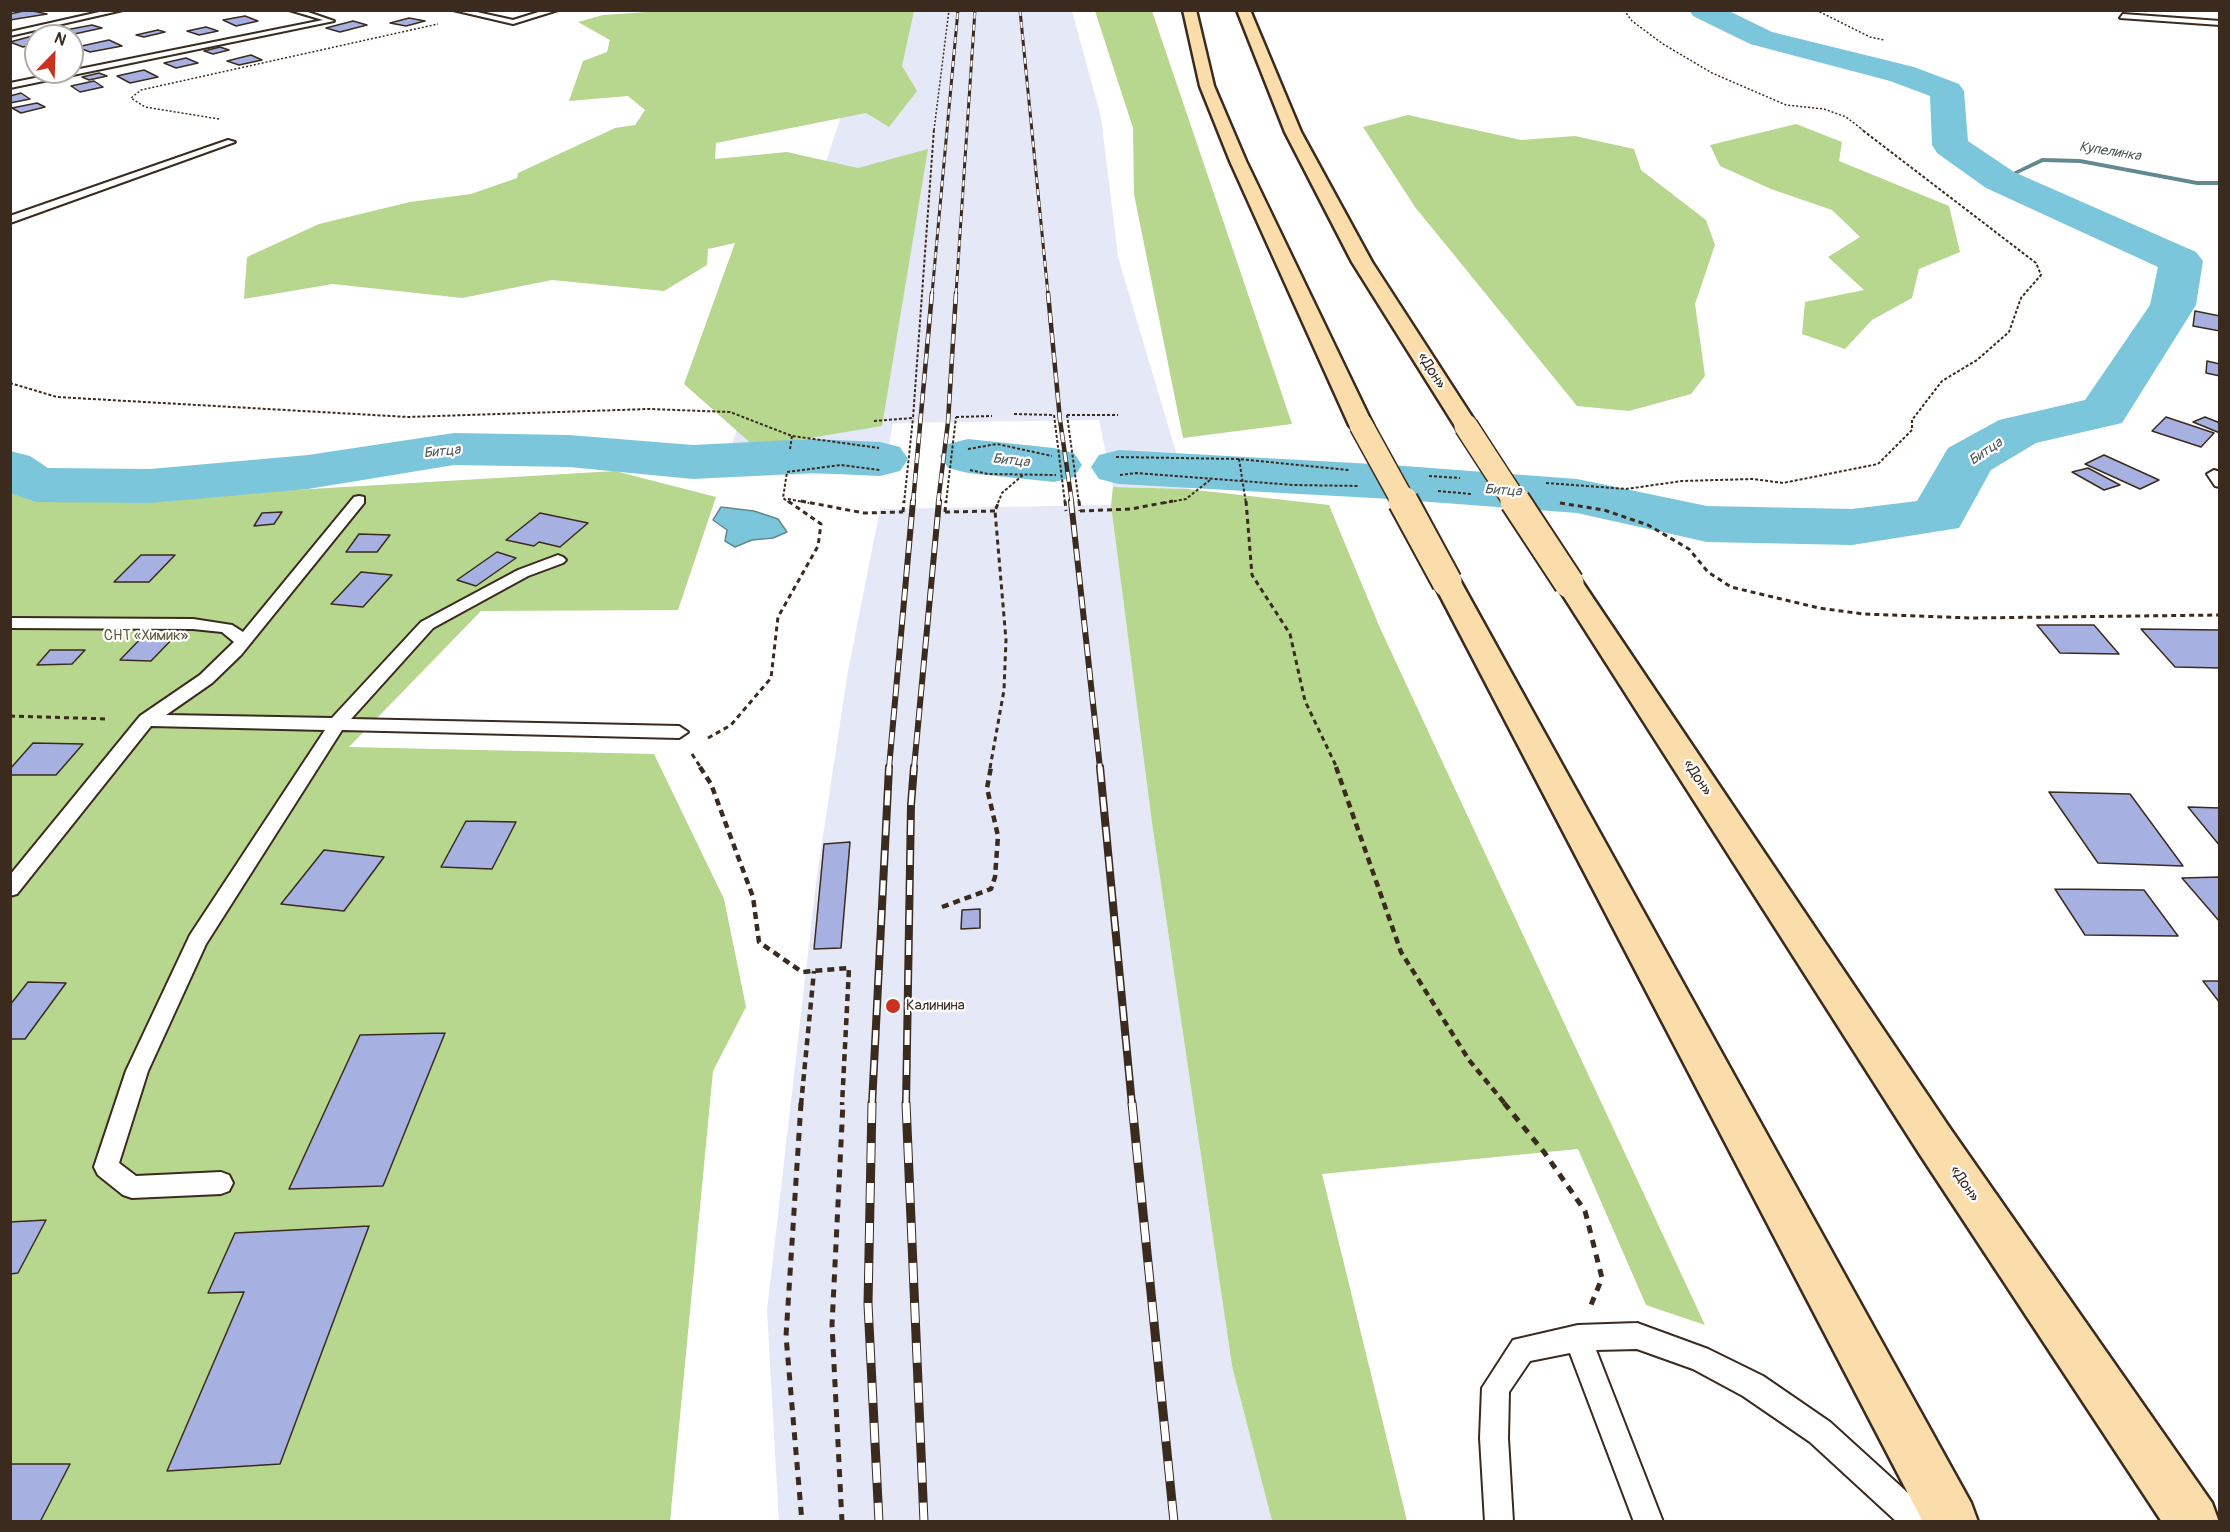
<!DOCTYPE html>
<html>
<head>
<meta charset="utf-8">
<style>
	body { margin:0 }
	#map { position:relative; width:2230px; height:1532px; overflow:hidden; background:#fff; font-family:Pangolin,sans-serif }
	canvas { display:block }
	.frame { position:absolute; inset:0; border:12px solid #3b2a1e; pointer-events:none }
	.north { position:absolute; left:24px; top:24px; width:60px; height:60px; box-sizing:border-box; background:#fff; border:2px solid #b1aaa5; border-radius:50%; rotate:23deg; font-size:16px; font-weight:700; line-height:24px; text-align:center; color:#3b2a1e }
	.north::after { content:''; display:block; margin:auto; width:21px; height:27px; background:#c8321e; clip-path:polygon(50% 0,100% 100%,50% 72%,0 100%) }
</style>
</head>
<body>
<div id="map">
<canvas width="2230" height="1532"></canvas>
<div class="frame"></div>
<div class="north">N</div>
</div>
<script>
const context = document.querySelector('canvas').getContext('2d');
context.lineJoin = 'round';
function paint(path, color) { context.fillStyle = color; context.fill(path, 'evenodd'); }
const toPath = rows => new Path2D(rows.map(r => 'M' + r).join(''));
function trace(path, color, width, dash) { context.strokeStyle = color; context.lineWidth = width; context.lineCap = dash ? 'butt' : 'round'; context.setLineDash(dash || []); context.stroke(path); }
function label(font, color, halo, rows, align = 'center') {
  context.font = font + ' Pangolin,sans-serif'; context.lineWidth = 4.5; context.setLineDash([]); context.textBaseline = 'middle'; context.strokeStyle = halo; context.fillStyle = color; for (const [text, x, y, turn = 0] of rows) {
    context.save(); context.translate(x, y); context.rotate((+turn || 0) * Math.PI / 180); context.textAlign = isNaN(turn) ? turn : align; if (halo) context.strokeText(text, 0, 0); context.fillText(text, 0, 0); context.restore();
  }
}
paint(toPath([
	[876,11,1072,11,1101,117,1118,257,1187,489,1113,487,1099,420,893,423,884,473,721,477],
	[1111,505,1152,823,1232,1366,1272,1521,779,1522,767,1310,817,875,848,671,880,509]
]), '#e5e8f6');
paint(toPath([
	[662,11,914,11,902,66,917,91,889,127,866,113,716,143,715,159,787,152,858,168,928,149,882,426,755,447,684,384,735,243,708,249,707,265,664,291,552,280,462,298,333,284,244,299,247,257,319,224,410,202,471,194,517,178,518,173,615,128,635,125,645,110,628,96,569,101,583,61,607,52,610,40,578,22,603,15],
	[1095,11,1152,11,1292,424,1183,438,1134,194,1133,128],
	[1408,115,1521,140,1575,136,1634,149,1641,170,1706,220,1715,245,1695,304,1705,376,1691,394,1629,411,1577,406,1415,207,1363,127],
	[1796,124,1842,142,1839,161,1949,206,1960,252,1919,269,1912,298,1872,320,1845,349,1802,334,1805,302,1864,290,1828,257,1860,237,1832,210,1771,189,1720,166,1710,145],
	[10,459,142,499,615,471,716,497,678,610,481,611,349,747,654,754,724,899,746,1007,713,1071,670,1521,11,1521],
	[1113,487,1187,489,1329,505,1380,628,1705,1325,1646,1305,1578,1149,1322,1174,1407,1521,1272,1521,1232,1366,1152,823,1111,505]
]), '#b7d68e');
const water = toPath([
	[721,507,754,511,778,519,787,532,773,538,752,540,735,547,725,541,727,530,713,520,721,507]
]);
paint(water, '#7cc6dc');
trace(water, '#628890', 1.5);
paint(toPath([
	[2042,158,2080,159,2197,181,2220,181,2220,185,2197,185,2080,163,2043,162,2002,181,1997,180,2042,158]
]), '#628890');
paint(toPath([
	[1689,10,1727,10,1772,32,1914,67,1959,84,1964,91,1968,141,2014,172,2196,252,2203,261,2196,305,2122,423,2036,443,1991,470,1959,528,1852,545,1707,542,1577,513,1391,499,1119,484,1099,479,1091,467,1099,455,1119,450,1391,465,1577,479,1707,506,1852,509,1917,501,1948,448,1999,420,2085,400,2150,305,2158,267,1986,188,1937,153,1932,145,1930,96,1890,81,1750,44,1693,16,1689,10],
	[454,433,569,435,693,445,812,439,880,442,900,447,908,459,900,471,880,476,812,473,693,479,569,467,454,465,308,489,150,503,36,502,10,493,10,451,30,456,48,468,150,469,308,455,454,433],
	[968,439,1054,448,1074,453,1082,465,1074,477,1054,482,968,473,948,468,940,456,948,444,968,439]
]), '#7cc6dc');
const building = toPath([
	[28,10,47,14,10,20,10,14,28,10],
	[245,16,258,21,236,26,223,20,245,16],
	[409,18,425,21,406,26,390,23,409,18],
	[353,21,367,25,340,32,326,28,353,21],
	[92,25,102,28,65,36,55,32,92,25],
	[59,26,67,28,44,34,36,32,59,26],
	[206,27,218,31,199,35,187,31,206,27],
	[158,30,165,32,144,37,136,35,158,30],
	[36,35,38,36,36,44,23,47,10,42,36,35],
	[109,40,122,46,90,52,77,47,109,40],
	[220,47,229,50,213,54,204,51,220,47],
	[251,55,262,60,239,65,227,61,251,55],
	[186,58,198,63,176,68,164,63,186,58],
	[144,70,158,77,130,83,117,76,144,70],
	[99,73,107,76,89,80,82,77,99,73],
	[94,81,103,87,80,92,71,86,94,81],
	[21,93,30,99,10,103,10,96,21,93],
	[37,103,45,107,21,113,12,108,37,103],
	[2195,311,2220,316,2220,331,2193,326,2195,311],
	[2207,361,2220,364,2220,376,2206,373,2207,361],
	[2166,417,2214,433,2201,447,2152,431,2166,417],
	[2205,417,2220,423,2220,433,2193,422,2205,417],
	[2104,455,2159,480,2140,489,2085,464,2104,455],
	[2088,468,2120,485,2104,490,2072,472,2088,468],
	[282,512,274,524,254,526,262,513,282,512],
	[540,513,588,523,560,547,539,542,534,546,506,540,540,513],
	[359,534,390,535,377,552,346,552,359,534],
	[497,552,516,558,476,586,457,580,497,552],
	[141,555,175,555,149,582,114,582,141,555],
	[361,572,392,575,363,607,331,604,361,572],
	[2037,625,2094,625,2119,654,2060,653,2037,625],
	[2141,629,2220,630,2220,668,2175,667,2141,629],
	[145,634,176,635,151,661,120,660,145,634],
	[50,650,85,650,72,664,37,665,50,650],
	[33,743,83,744,56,775,10,775,10,769,33,743],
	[2049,792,2130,794,2183,866,2098,863,2049,792],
	[2188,807,2220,808,2220,846,2188,807],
	[466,821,516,822,492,869,441,867,466,821],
	[850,842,841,948,814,949,824,844,850,842],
	[324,850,384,857,344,911,281,904,324,850],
	[2220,877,2220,922,2182,878,2220,877],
	[2055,889,2144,890,2178,936,2085,935,2055,889],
	[980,909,980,928,961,929,962,910,980,909],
	[2203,981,2220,981,2220,1003,2203,981],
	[28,982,66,983,25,1039,10,1039,10,1005,28,982],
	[445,1033,383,1186,289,1189,360,1035,445,1033],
	[46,1220,18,1273,10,1274,10,1222,46,1220],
	[369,1226,280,1464,167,1471,244,1292,208,1293,235,1233,369,1226],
	[10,1464,70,1464,40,1522,10,1522,10,1464]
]);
paint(building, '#a7b1e1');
trace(building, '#3b2a1e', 1.5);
const lane = toPath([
	[108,10,123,10,10,36,10,32,108,10],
	[289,10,302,10,334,21,10,88,10,83,323,20,289,10],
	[453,10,468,10,513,20,545,10,558,10,513,24,453,10],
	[2123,14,2220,21,2220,25,2120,18,2123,14],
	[228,140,235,142,10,223,10,216,228,140],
	[2214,470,2220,472,2220,487,2215,486,2207,474,2214,470],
	[359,496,364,497,364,503,241,655,212,683,166,715,332,718,421,622,518,570,558,555,563,557,566,560,563,563,528,576,433,628,351,719,679,726,688,732,679,738,342,730,206,944,148,1071,119,1163,136,1176,221,1172,229,1175,233,1183,229,1191,221,1194,132,1198,123,1195,98,1175,94,1167,126,1071,190,935,325,730,151,726,17,894,10,896,10,875,140,716,200,675,234,642,222,632,193,629,10,628,10,618,193,619,232,625,243,632,354,497,359,496],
	[1637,1323,1708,1349,1763,1376,1830,1422,1919,1503,1929,1522,1897,1522,1810,1442,1743,1396,1693,1369,1637,1349,1596,1350,1663,1522,1634,1522,1570,1353,1530,1361,1509,1392,1508,1438,1513,1522,1485,1522,1480,1438,1482,1388,1513,1340,1578,1325,1637,1323]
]);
const highway = toPath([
	[1183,10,1196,10,1214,86,1246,161,1373,425,1369,430,1361,432,1353,430,1349,425,1230,161,1200,86,1183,10],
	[1237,10,1250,10,1301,132,1372,262,1478,426,1474,431,1466,433,1458,431,1352,262,1285,132,1237,10],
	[1447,574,1457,576,1461,582,1971,1503,1978,1522,1923,1522,1433,582,1437,576,1447,574],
	[1569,575,1579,577,1583,583,1949,1127,2212,1503,2219,1522,2162,1522,1919,1153,1555,583,1559,577,1569,575]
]);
trace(lane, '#3b2a1e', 4);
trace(highway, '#3b2a1e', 5);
trace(toPath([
	[1624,10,1632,21,1663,44,1712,73,1786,105,1824,109,1846,117,1863,130],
	[1816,10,1870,37,1884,40],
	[219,119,145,107,131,98,141,90,438,24],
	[934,130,949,10]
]), '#3b2a1e', 1.5, [2, 2]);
trace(toPath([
	[10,383,57,397,408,417,649,409,730,412,792,436,879,448],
	[1014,414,1054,415],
	[1067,415,1118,415],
	[956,417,992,416],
	[874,421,913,418,934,129],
	[790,449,792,436],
	[968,449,997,444,1052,456],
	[1116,457,1239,459,1349,470],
	[1239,459,1246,503],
	[970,470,988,474,1056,475],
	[1120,475,1136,473,1294,485,1358,486],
	[1429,476,1460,478],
	[1546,483,1626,489,1682,481,1753,479,1783,483,1878,464,1912,430,1912,420,1942,381,1977,360,2009,332,2021,298,2041,275,2036,263,1861,129],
	[1438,491,1472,494],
	[788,499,809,503],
	[790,503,783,498,787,472,841,465,880,470],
	[998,503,1002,493,1023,475],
	[1164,503,1186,499,1210,480]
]), '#3b2a1e', 2, [3, 2]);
trace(toPath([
	[801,501,864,513,903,512],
	[1246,501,1252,575,1290,634,1305,701,1337,768],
	[1560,503,1604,510,1648,525,1689,549,1708,572,1731,587,1819,608,1863,614,1971,618,2220,615],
	[1080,511,1131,509,1173,501],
	[945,512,995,511],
	[10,716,109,719],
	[708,738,731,725,771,678,778,617,818,546,821,524,788,501],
	[692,754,701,768],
	[990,768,1004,690,1006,640,995,511,999,501]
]), '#3b2a1e', 3, [5, 4]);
trace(toPath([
	[700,767,711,784,753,897,759,942,802,972,849,968,842,1105],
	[1336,767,1401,952,1469,1060,1506,1105],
	[942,907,991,889,995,877,998,836,987,788,991,767],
	[801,1105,814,971]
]), '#3b2a1e', 4.5, [7, 5]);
trace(toPath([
	[801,1103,786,1336,802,1522],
	[1504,1103,1544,1152,1585,1211,1602,1278,1591,1305],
	[842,1522,832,1325,843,1103]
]), '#3b2a1e', 5, [8, 7]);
paint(lane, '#fff');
paint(highway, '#faddab');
const railFar4 = toPath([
	[1020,10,1048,294],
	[932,294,958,10],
	[956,294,975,10]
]);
const railFar3 = toPath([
	[1048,293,1060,420,1072,503],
	[913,503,932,293],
	[938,503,948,422,956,293]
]);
const railFar2 = toPath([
	[1071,501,1100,768],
	[889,768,913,501],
	[914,768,939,501]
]);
const railFar1 = toPath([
	[1100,767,1132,1105],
	[872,1105,889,767],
	[906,1105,911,805,914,767]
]);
const rail = toPath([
	[872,1103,868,1304,879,1522],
	[906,1103,924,1522],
	[1132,1103,1174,1522]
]);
trace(railFar4, '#3b2a1e', 3);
trace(railFar3, '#3b2a1e', 4.5);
trace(railFar2, '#3b2a1e', 6);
trace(railFar1, '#3b2a1e', 8);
trace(rail, '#3b2a1e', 9);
trace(railFar4, '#fff', 2, [6]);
trace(railFar3, '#fff', 3, [10]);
trace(railFar2, '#fff', 4, [12]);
trace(railFar1, '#fff', 5, [15]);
trace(rail, '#fff', 7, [20]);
const highwayBridgeFar1 = toPath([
	[1361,425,1404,503],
	[1466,426,1516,503]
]);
const highwayBridge = toPath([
	[1403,501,1447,582],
	[1515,501,1569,583]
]);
trace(highwayBridgeFar1, '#3b2a1e', 26, []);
trace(highwayBridge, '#3b2a1e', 33, []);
trace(toPath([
	[1054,415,1065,503],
	[1067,415,1079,503],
	[904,503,913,418],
	[946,503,956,417]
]), '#3b2a1e', 2, [3, 2]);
trace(toPath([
	[1065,501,1066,511],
	[1079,501,1080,511],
	[903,512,904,501],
	[945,512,946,501]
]), '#3b2a1e', 3, [5, 4]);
trace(highwayBridgeFar1, '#faddab', 23);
trace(highwayBridge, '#faddab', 29);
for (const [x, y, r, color] of [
	[893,1006,8,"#c8321e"]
]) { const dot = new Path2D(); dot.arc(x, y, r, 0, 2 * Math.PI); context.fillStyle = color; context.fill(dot); trace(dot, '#fff', 2); }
label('italic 14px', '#4e5957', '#fff', [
	["Купелинка",2110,152,9],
	["Битца",442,452,-6],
	["Битца",1986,452,-34],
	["Битца",1011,461,6],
	["Битца",1503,491,4]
]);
label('15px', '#3b2a1e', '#fff', [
	["«Дон»",1431,371,58],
	["«Дон»",1697,778,57],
	["«Дон»",1964,1184,56]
]);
label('15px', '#605e40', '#fff', [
	["СНТ «Химик»",146,636]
]);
label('15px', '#3b2a1e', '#fff', [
	["Калинина",906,1006]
], 'left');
</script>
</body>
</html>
